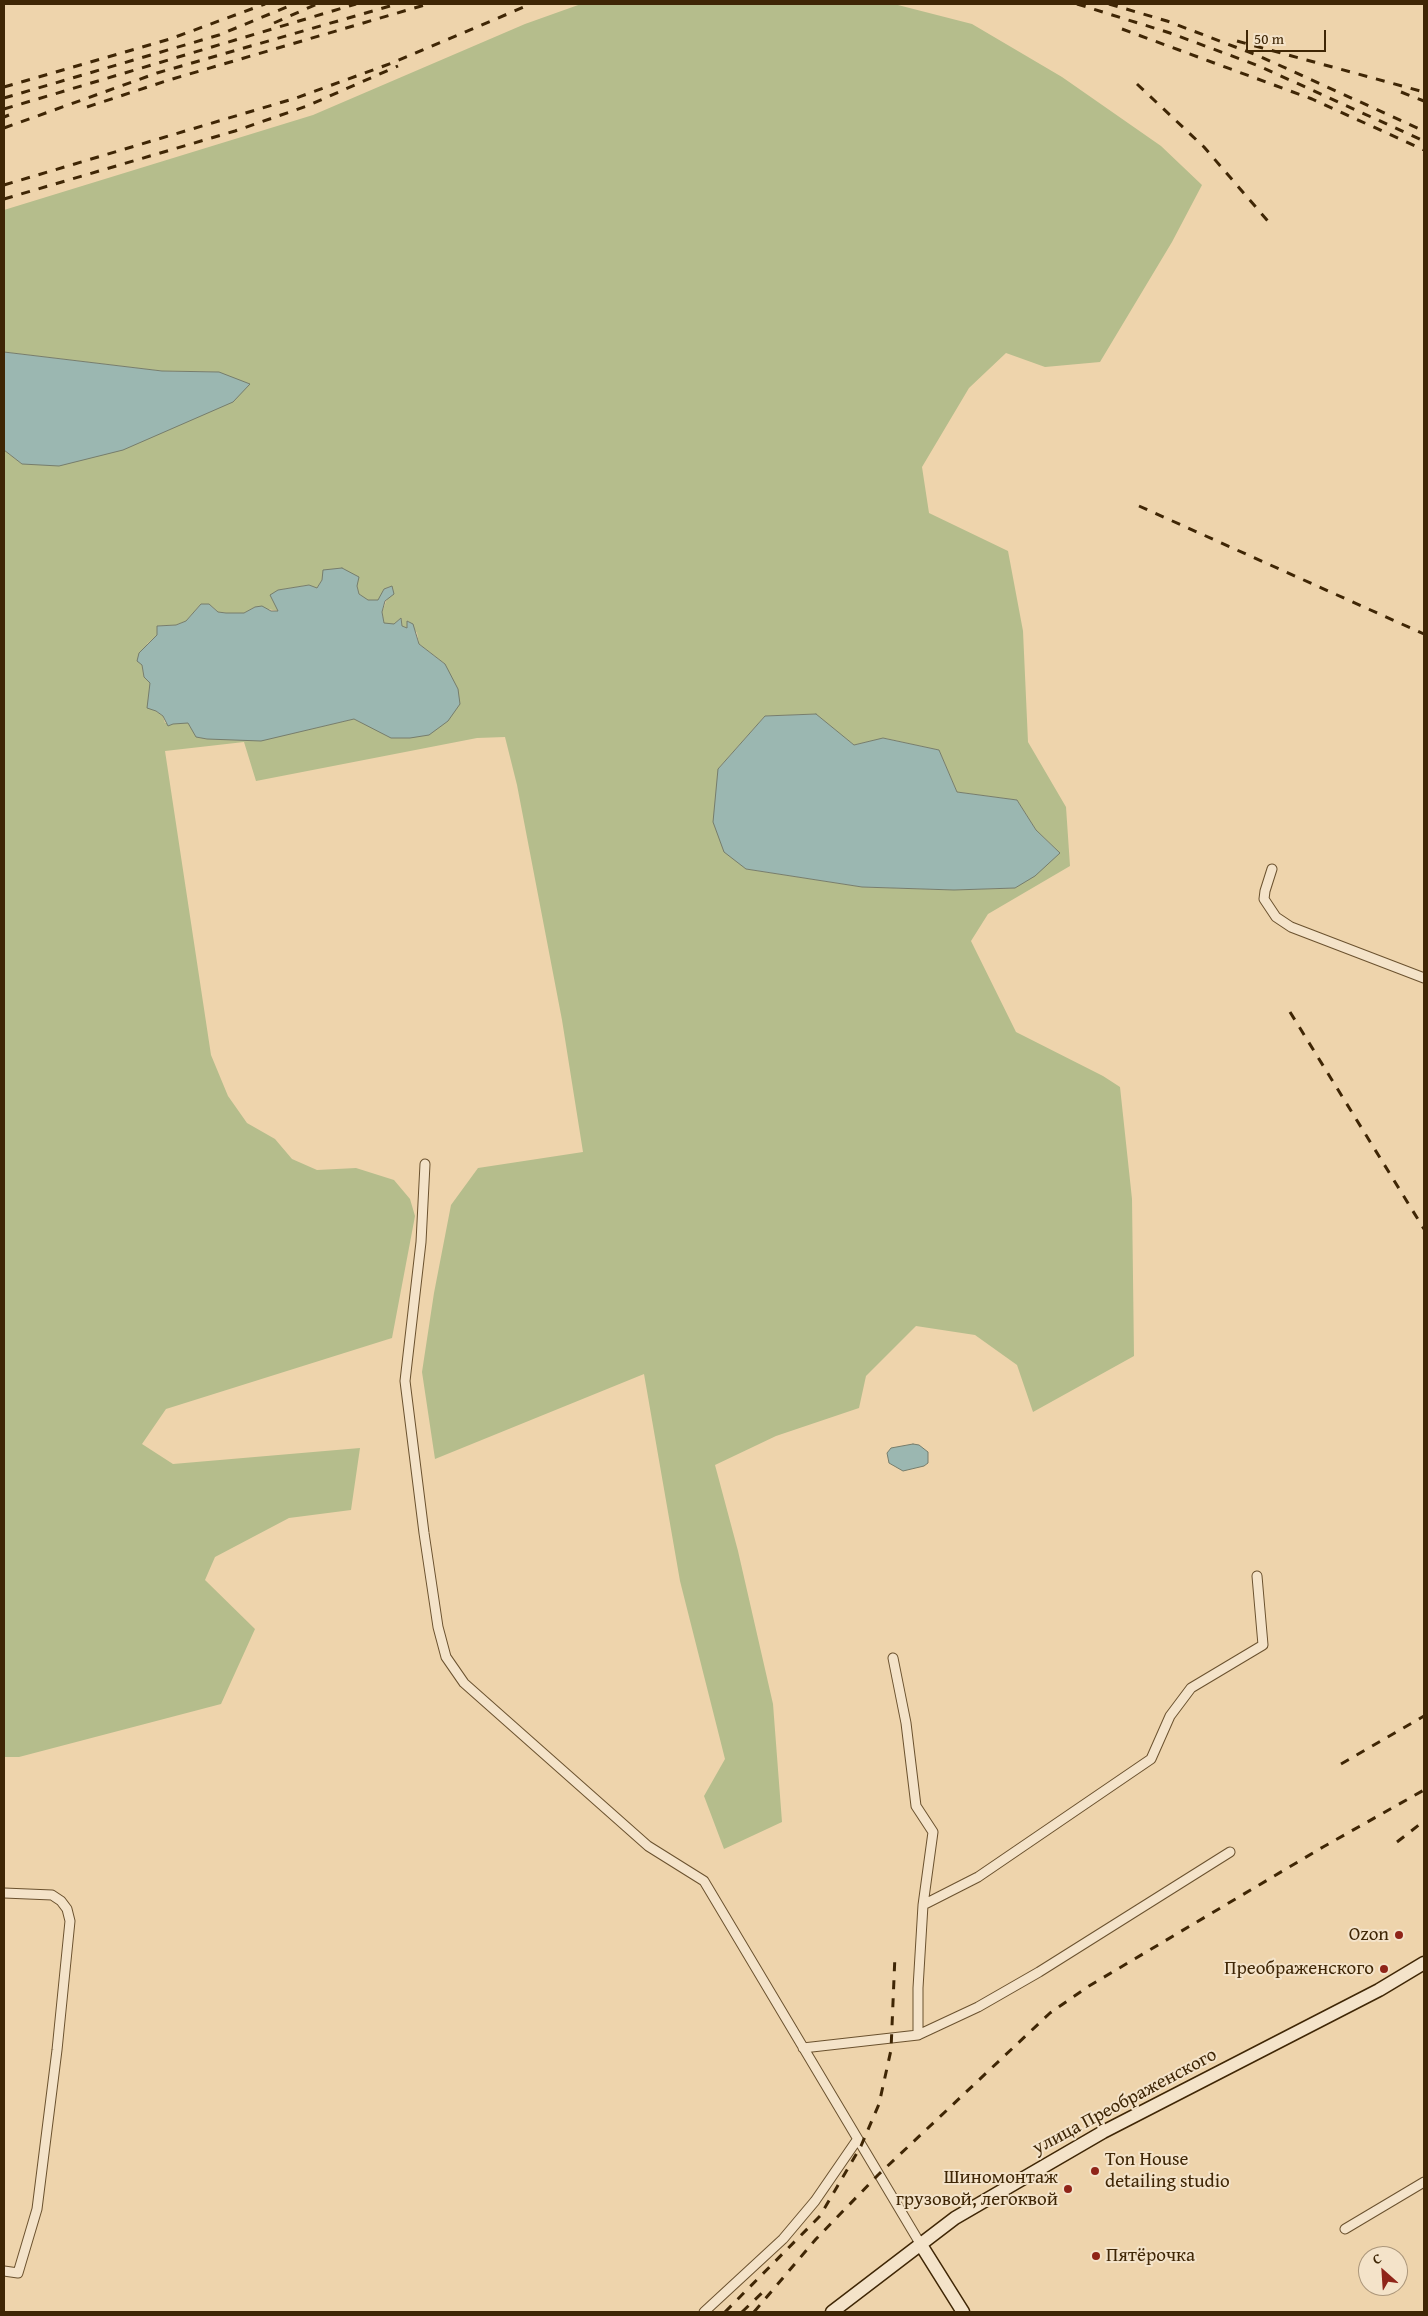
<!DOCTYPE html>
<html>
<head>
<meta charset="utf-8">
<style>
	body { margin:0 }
	#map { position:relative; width:1428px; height:2316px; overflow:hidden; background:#eed4ac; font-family:"Gentium Book Plus",serif }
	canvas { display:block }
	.frame { position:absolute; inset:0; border:5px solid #3f2605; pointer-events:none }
	.north { position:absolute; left:1358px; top:2246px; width:50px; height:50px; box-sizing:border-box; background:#f4e3c9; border:1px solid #ac977b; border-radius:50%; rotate:334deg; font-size:14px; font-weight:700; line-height:20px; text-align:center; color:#3f2605 }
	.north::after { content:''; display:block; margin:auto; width:18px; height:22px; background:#8f2418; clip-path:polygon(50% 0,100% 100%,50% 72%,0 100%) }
	.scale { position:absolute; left:1246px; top:30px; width:80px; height:22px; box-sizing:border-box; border:2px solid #3f2605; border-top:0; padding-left:6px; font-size:15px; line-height:18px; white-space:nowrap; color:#3f2605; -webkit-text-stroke:4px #f4e3c9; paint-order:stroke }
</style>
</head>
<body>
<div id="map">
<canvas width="1428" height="2316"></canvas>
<div class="frame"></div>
<div class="north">С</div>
<div class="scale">50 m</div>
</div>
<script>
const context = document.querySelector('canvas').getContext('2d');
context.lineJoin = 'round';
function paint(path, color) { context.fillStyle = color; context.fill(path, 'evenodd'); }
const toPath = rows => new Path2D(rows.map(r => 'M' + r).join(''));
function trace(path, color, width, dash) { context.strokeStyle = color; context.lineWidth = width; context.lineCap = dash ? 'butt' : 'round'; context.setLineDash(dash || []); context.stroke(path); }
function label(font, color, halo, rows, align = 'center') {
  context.font = font + ' "Gentium Book Plus",serif'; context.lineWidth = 4; context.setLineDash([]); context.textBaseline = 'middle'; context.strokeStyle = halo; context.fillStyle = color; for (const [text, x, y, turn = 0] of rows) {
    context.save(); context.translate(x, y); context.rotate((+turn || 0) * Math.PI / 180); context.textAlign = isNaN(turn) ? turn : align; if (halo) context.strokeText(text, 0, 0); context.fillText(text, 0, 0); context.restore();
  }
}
paint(toPath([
	[581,4,894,4,972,24,1062,77,1161,146,1202,185,1172,242,1100,362,1045,367,1006,353,969,388,922,467,929,513,1008,551,1023,631,1028,742,1066,807,1070,866,988,914,971,941,1016,1032,1103,1076,1120,1087,1132,1199,1134,1356,1033,1412,1017,1365,975,1335,916,1326,866,1376,859,1408,776,1436,715,1465,738,1551,773,1704,782,1822,724,1849,704,1796,725,1759,680,1581,644,1374,435,1459,422,1372,434,1293,451,1205,478,1168,583,1152,562,1020,517,785,505,737,477,738,256,781,244,742,165,751,211,1055,228,1096,247,1123,275,1139,292,1159,317,1170,356,1168,394,1180,410,1199,415,1216,392,1338,166,1409,142,1444,173,1464,360,1448,351,1510,289,1518,215,1557,205,1580,255,1629,221,1704,19,1757,4,1757,4,450,22,464,219,372,162,371,4,352,4,210,313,115,525,24],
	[322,580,357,586,359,594,368,601,379,600,384,589,392,586,382,612,384,624,394,624,401,618,402,626,407,628,408,621,417,633,419,644,445,664,371,726,354,719,289,734,207,739,196,736,188,723,165,723,163,716,156,711,149,698,150,683,144,677,142,665,147,644,157,635,157,626,176,625,186,621,201,604,209,604,218,612,226,613,244,613,255,607,279,611,278,590,308,585,317,588],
	[815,714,854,745,884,738,939,750,957,792,1017,800,1036,830,1060,853,1015,888,954,890,862,887,746,869,718,769,765,716]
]), '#b5bd8c');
const water = toPath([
	[4,352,162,371,219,372,250,384,233,402,123,450,59,466,22,464,4,450,4,352],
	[342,568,359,577,357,586,359,594,368,600,378,600,384,589,392,586,394,594,385,601,382,612,384,623,394,624,401,618,402,626,407,628,407,621,413,624,419,644,445,664,458,689,460,704,448,721,429,735,410,738,391,738,354,719,261,741,207,739,196,737,188,723,173,724,168,726,163,716,156,711,147,708,150,683,144,677,142,665,137,661,139,653,157,635,157,626,176,625,186,621,201,604,209,604,218,612,226,613,244,613,255,607,262,606,271,611,278,611,270,595,278,590,309,585,317,588,322,580,323,570,342,568],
	[816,714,854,745,883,738,939,750,957,792,1017,800,1036,830,1060,853,1035,876,1015,888,954,890,862,887,746,869,724,852,713,822,718,769,765,716,816,714],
	[913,1444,919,1445,928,1452,928,1463,924,1466,903,1471,889,1463,887,1453,891,1448,913,1444]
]);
paint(water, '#9bb7b1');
trace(water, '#767d6c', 1);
const street = toPath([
	[1272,869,1265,891,1264,899,1276,917,1291,927,1424,978],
	[425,1164,421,1242,405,1381,424,1533,438,1627,446,1657,464,1683,648,1846,704,1881,921,2245],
	[893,1658,906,1723,916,1806,933,1832,923,1905],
	[4,1893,52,1895,61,1901,67,1909,70,1921,57,2050,37,2209,18,2273,4,2271],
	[918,2035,978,2007,1039,1972,1230,1852],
	[803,2048,918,2035,918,1988,923,1905,978,1877,1151,1759,1170,1716,1191,1688,1263,1645,1257,1576],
	[1345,2229,1424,2182],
	[704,2312,783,2239,815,2201,857,2140]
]);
const secondary = toPath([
	[921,2245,963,2312],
	[832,2312,955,2218,1103,2132,1379,1990,1424,1963]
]);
trace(street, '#6b522f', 11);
trace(secondary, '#3f2605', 15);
trace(street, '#f4e3c9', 9);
trace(secondary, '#f4e3c9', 12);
trace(toPath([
	[1077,4,1170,33,1259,66,1424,141],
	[1109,4,1167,21,1259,56,1424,131],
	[274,23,317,4],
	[1122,29,1312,99,1424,150],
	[1237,41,1424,92],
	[1137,84,1204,147,1273,227],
	[4,87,170,39,265,4],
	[1401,92,1424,101],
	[4,98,219,35,294,4],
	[87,107,169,80,428,4],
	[4,109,356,4],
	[4,117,9,115],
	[4,128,157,73,397,4],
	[4,185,296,98,392,63,531,4],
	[4,199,235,131,307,106,398,66],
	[1139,506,1424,634],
	[1290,1012,1424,1229],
	[1341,1764,1424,1716],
	[1397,1842,1424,1821],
	[725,2312,820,2216,861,2146,879,2104,891,2050,895,1955],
	[742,2312,765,2290],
	[754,2312,816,2239,878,2175,1050,2013,1089,1986,1323,1847,1424,1790]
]), '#3f2605', 3, [9, 9]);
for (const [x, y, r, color] of [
	[1399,1935,5,"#8f2418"],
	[1384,1969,5,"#8f2418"],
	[1095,2171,5,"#8f2418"],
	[1068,2189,5,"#8f2418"],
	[1096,2256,5,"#8f2418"]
]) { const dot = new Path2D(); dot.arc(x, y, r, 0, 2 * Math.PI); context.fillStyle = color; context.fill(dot); trace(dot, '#f4e3c9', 2); }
label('19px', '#3f2605', '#f4e3c9', [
	["Ozon",1389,1935],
	["Преображенского",1374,1969],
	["Ton House",1105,2160,"left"],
	["detailing studio",1105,2182,"left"],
	["Шиномонтаж",1058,2178],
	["грузовой, легоквой",1058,2200],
	["Пятёрочка",1106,2256,"left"]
], 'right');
label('19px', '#3f2605', '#f4e3c9', [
	["улица Преображенского",1125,2102,-28]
]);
</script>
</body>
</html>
